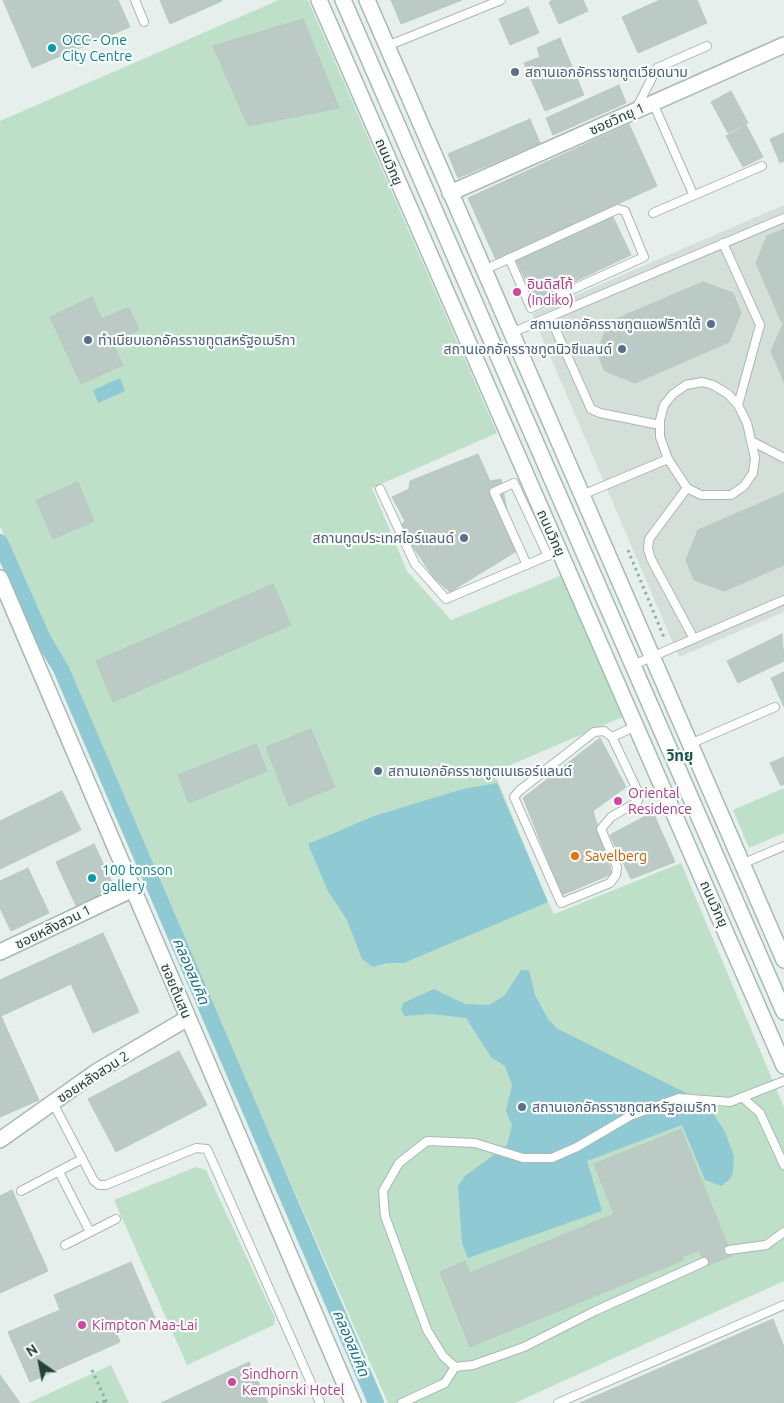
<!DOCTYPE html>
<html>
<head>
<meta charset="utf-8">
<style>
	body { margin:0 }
	#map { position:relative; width:784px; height:1403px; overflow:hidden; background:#e6efeb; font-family:Ubuntu,sans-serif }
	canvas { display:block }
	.north { position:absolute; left:15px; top:1338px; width:50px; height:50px; -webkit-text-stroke:4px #f7fbf9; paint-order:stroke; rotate:327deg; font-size:14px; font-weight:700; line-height:20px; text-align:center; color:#24423a }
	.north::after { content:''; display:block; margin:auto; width:18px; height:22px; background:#24423a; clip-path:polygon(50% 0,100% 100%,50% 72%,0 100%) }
</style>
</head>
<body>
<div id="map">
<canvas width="784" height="1403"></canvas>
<div class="north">N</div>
</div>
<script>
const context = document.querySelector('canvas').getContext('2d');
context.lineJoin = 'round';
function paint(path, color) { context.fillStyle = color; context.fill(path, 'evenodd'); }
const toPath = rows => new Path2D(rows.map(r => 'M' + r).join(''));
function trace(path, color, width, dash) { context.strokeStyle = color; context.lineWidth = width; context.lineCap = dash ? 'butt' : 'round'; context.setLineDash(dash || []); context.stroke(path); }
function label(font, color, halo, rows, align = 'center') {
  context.font = font + ' Ubuntu,"Noto Sans Thai",sans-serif'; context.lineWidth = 4.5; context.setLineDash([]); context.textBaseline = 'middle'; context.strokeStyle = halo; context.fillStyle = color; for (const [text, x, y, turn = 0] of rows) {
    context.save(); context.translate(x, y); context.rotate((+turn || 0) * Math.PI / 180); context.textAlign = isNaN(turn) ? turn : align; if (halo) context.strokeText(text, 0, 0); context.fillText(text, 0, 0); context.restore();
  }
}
paint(toPath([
	[784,205,784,612,679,657,532,314]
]), '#d4dfda');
paint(toPath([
	[279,0,308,0,497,433,372,488,407,571,451,620,562,575,623,717,494,772,548,902,554,914,681,863,784,1107,784,1281,515,1403,388,1403,0,526,0,121],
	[784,788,784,833,749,848,733,810],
	[196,1167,206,1170,275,1318,274,1325,187,1365,114,1200],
	[111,1365,129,1403,28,1403]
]), '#bfe0c8');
paint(toPath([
	[120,378,125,391,98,403,93,390],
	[497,783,548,902,404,963,387,963,373,967,362,959,347,920,328,891,308,844,374,816,463,789],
	[521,970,529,970,535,995,548,1019,558,1029,686,1093,713,1113,725,1132,734,1156,733,1173,729,1180,721,1186,705,1180,682,1125,587,1161,602,1211,468,1258,462,1243,458,1186,465,1176,507,1145,512,1125,506,1111,512,1085,505,1066,491,1057,466,1018,431,1014,405,1016,401,1010,403,1003,434,989,465,1004,489,1005,504,996]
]), '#8ec9d4');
trace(toPath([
	[0,542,43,639,61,669,376,1403]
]), '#8ec9d4', 16);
const building = toPath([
	[3,0,118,0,130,27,32,68,3,0],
	[160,0,222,0,222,1,170,24,160,0],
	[391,0,462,0,401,24,391,0],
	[553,0,583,0,588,11,559,24,549,2,553,0],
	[660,0,697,0,707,23,638,53,622,17,660,0],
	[528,7,539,33,510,45,499,19,528,7],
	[303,19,339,108,248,126,213,46,303,19],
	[560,38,584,95,545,111,524,63,540,57,537,48,560,38],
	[619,85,626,103,553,135,546,118,619,85],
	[731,91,748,123,728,133,711,102,731,91],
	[530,119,540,143,458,178,448,154,530,119],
	[629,124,657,186,496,260,468,198,629,124],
	[746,125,763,157,743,167,726,136,746,125],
	[784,133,784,161,780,163,770,139,784,133],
	[612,215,631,255,535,300,516,260,612,215],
	[784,229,784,322,782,323,756,263,767,236,784,229],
	[703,282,733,293,741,313,729,342,635,383,605,371,597,352,609,322,703,282],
	[92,297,102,319,129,307,139,330,112,342,123,365,81,384,50,317,92,297],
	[784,322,784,382,771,351,784,322],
	[478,454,490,481,501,479,515,552,450,592,434,578,413,547,400,526,405,521,392,497,409,489,410,481,478,454],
	[78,482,94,521,53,539,36,500,78,482],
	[784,493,784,565,724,591,694,580,686,560,698,530,784,493],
	[273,584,291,625,113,702,96,661,273,584],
	[782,634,784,661,738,683,727,661,782,634],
	[784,672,784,707,771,678,784,672],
	[311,729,335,787,289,806,266,747,311,729],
	[600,738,626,787,593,811,612,874,562,895,523,798,600,738],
	[256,744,267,771,189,803,178,775,256,744],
	[784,757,784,784,781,786,770,763,784,757],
	[62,791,81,830,0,869,0,821,62,791],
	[653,812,675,862,631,879,610,835,653,812],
	[94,844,117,893,78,910,56,862,94,844],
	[28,868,49,913,11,931,0,908,0,881,28,868],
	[103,933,139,1012,93,1033,71,984,1,1016,39,1100,0,1117,0,980,103,933],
	[179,1051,207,1105,116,1152,88,1099,179,1051],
	[681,1129,732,1256,706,1266,699,1250,682,1257,683,1260,470,1347,440,1272,465,1261,470,1273,614,1214,594,1164,681,1129],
	[12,1190,48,1271,0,1293,0,1196,12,1190],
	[131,1262,155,1318,117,1334,120,1342,30,1382,8,1332,60,1310,54,1295,131,1262],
	[773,1319,784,1347,784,1403,580,1403,773,1319],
	[249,1362,268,1403,161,1403,249,1362],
	[0,1375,20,1403,0,1403,0,1375]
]);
paint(building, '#bbcac4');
trace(building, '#b8c9c2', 1);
const service = toPath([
	[135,0,144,22],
	[387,46,501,0],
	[653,103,693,194],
	[636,109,657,68,707,46],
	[653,213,762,166],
	[723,243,760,325,738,405,747,423,755,458,753,473,744,486,731,495,701,495,687,488,668,459,660,437,660,420,664,405,673,394,686,385,702,382,713,385,728,394,738,405],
	[484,270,618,209,625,211,644,257,531,308,509,258],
	[550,317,591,409,600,413,660,425],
	[511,333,784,218],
	[753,442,784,458],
	[687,488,649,539,648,549,651,559,694,639],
	[380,489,415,564,446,599,559,551],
	[582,495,668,459],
	[527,565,494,492,514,483,548,556],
	[633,665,784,600],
	[612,737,640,796,637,802,611,817,601,829,617,867,616,875,610,883,561,903,514,797,519,791,594,732,604,731,612,737,636,726],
	[690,744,775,707],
	[742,864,784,846],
	[742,1097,760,1113,784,1165],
	[53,1103,94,1181,99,1185,106,1185,196,1148,207,1149,320,1403],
	[59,1172,90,1232],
	[21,1191,82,1159],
	[65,1245,116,1219],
	[729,1250,766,1245,784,1232],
	[704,1262,595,1311,524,1347,473,1365,455,1367,443,1356,427,1330,385,1216,383,1191,399,1163,427,1141,475,1143,523,1158,552,1158,577,1147,630,1116,679,1098,730,1102,784,1081],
	[402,1403,445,1383,455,1367],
	[558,1403,784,1305]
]);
const minor = toPath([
	[450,193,784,45],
	[0,578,353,1403],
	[0,952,133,889],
	[0,1140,96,1072,188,1018]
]);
const secondary = toPath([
	[319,0,784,1066],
	[343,0,784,1012],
	[367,0,784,960]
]);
trace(service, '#a8b8b2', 10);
trace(minor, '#a8b8b2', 18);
trace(secondary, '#a4bbb3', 18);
trace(toPath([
	[628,550,665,640],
	[92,1370,107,1403],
	[96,1403,106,1401]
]), '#86b3a5', 3, [2.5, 4]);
trace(service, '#fff', 8);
trace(minor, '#fff', 15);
trace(secondary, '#fff', 15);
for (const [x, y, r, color] of [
	[52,48,5,"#0f9aa8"],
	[515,72,5,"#5c6f8a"],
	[517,292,5,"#d1479c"],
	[711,324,5,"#5c6f8a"],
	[88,340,5,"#5c6f8a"],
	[622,349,5,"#5c6f8a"],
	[464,538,5,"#5c6f8a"],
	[378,771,5,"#5c6f8a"],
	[618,801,5,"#d1479c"],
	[575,856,5,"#e8710a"],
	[92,878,5,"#0f9aa8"],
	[522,1107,5,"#5c6f8a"],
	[82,1325,5,"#d1479c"],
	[232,1382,5,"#d1479c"]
]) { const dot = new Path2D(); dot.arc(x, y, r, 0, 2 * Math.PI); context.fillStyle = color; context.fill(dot); trace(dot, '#f7fbf9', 2); }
label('14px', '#0d838f', '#f7fbf9', [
	["OCC - One",62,40],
	["City Centre",62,56],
	["100 tonson",102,870],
	["gallery",102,886]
], 'left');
label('14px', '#4e5e75', '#f7fbf9', [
	["สถานเอกอัครราชทูตเวียดนาม",525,72],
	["สถานเอกอัครราชทูตแอฟริกาใต้",701,324,"right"],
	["ทำเนียบเอกอัครราชทูตสหรัฐอเมริกา",98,340],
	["สถานเอกอัครราชทูตนิวซีแลนด์",612,349,"right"],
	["สถานทูตประเทศไอร์แลนด์",454,538,"right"],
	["สถานเอกอัครราชทูตเนเธอร์แลนด์",388,771],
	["สถานเอกอัครราชทูตสหรัฐอเมริกา",532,1107]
], 'left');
label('14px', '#24423a', '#f7fbf9', [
	["ซอยวิทยุ 1",617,119,-24],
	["ถนนวิทยุ",389,162,67],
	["ถนนวิทยุ",551,533,66],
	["ถนนวิทยุ",714,904,66],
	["ซอยหลังสวน 1",53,927,-26],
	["ซอยต้นสน",176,991,67],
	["ซอยหลังสวน 2",93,1077,-33]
]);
label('14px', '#b23c85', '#f7fbf9', [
	["อินดิสโก้",527,284],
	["(Indiko)",527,300],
	["Oriental",628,793],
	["Residence",628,809],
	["Kimpton Maa-Lai",92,1325],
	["Sindhorn",242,1374],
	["Kempinski Hotel",242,1390]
], 'left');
label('14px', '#c56008', '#f7fbf9', [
	["Savelberg",585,856]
], 'left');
label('bold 15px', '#1f5548', '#f7fbf9', [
	["วิทยุ",680,756]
]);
label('italic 15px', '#1c6f80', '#f7fbf9', [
	["คลองสมคิด",191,971,67],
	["คลองสมคิด",351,1343,67]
]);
</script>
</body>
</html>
